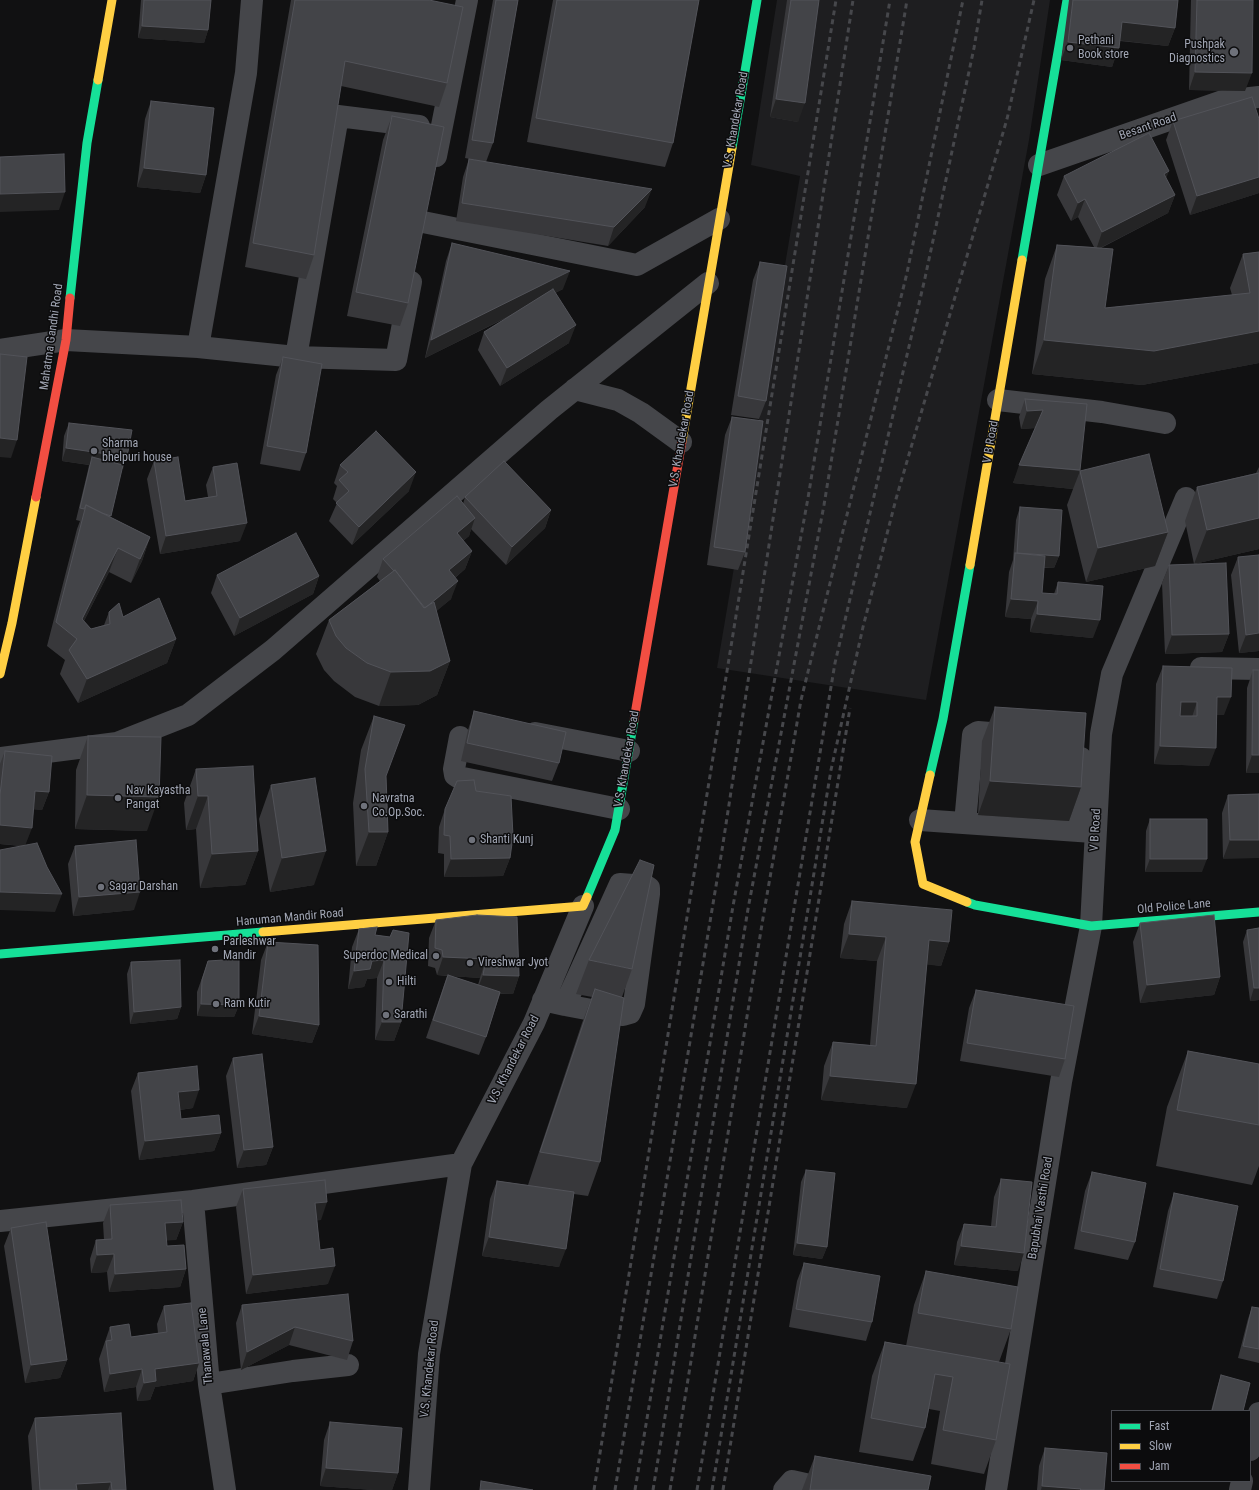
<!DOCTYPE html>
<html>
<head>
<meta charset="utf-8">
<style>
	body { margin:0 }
	#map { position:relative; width:1259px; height:1490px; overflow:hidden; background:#111112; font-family:"Roboto Condensed",sans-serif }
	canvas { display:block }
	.legend { position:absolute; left:1111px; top:1410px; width:140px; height:72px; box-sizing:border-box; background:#0c0c0d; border:1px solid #484a50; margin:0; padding:5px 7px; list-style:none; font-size:12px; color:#a1a6b4 }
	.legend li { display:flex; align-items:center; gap:8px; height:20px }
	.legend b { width:20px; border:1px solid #484a50 }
</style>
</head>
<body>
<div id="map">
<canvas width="1259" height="1490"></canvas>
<ul class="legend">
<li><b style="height:5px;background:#16e098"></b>Fast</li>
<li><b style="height:5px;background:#ffcf43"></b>Slow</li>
<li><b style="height:5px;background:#f24e42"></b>Jam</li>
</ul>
</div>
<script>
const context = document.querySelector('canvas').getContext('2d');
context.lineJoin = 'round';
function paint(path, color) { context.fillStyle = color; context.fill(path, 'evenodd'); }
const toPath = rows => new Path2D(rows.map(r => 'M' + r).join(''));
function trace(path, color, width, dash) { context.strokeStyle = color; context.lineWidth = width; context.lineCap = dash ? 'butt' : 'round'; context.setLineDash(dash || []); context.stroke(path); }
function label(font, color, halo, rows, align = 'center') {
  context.font = font + ' "Roboto Condensed",sans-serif'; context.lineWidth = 3; context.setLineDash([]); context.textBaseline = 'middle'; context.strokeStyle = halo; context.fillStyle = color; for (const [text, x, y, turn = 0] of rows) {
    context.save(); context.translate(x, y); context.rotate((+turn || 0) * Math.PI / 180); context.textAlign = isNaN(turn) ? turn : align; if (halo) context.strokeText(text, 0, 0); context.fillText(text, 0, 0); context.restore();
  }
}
paint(toPath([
	[777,0,1050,0,1029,140,926,700,717,668,800,176,751,165]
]), '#1e1e20');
trace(toPath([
	[436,156,467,0],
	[1039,165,1223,101,1259,97],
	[423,222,637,265,719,219],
	[198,347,246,73,252,0],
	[0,350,66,340,198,347,296,357,396,360,411,282],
	[296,357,338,116,419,126],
	[575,389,618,400,641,413,681,442],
	[998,400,1102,412,1165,423],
	[1201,668,1259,669],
	[535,733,629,751],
	[460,737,454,769,455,775,458,777,619,809],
	[0,758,117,743,188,715,273,650,549,410,708,283],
	[920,820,1093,832],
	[965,823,973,735,978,732,1015,735],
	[1079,831,1081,758],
	[543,1000,565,1005,613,1014,623,1015,630,1013,634,1004,649,894,649,888,646,886,620,884,565,1005],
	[193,1201,209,1384,225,1490],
	[0,1221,193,1201,461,1164],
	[209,1384,293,1371,348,1365],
	[1250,1450,1259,1413],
	[419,1490,429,1354,461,1164,534,1023,583,906],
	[784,1490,792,1481,832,1490],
	[996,1490,1061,1082,1091,926,1101,734,1112,674,1186,498],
	[1240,1490,1242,1481]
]), '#45464a', 22);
trace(toPath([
	[732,148,757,0],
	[1022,260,1067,0],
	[70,298,87,143,98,80],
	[930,775,943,719,970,565],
	[587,897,615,830,634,720],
	[967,902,975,905,1091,926,1259,912],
	[0,954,263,932]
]), '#16e098', 9);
trace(toPath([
	[98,80,112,0],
	[682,441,732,148],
	[970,565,1022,260],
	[0,674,12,623,36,497],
	[930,775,915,842,923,884,967,902],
	[263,932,583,906,587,897]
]), '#ffcf43', 9);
trace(toPath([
	[36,497,66,340,70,298],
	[634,720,682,441]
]), '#f24e42', 9);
trace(toPath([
	[594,1490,836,0],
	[615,1490,722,850,853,0],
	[635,1490,733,906,808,498,890,0],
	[653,1490,748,909,824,505,907,0],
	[670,1490,764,912,801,700,907,273,963,0],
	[697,1490,835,663,925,278,974,48,982,0],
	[712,1490,831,770,863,627,896,499,1007,119,1034,0],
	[723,1490,850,708]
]), '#46474b', 3, [5, 4]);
paint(toPath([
	[141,0,211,0,208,30,204,43,138,38],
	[291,0,429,0,447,83,439,107,341,86,314,255,306,279,245,267],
	[493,0,518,0,493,143,486,162,645,207,608,246,456,221,463,177,469,159,486,162,465,158],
	[553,0,699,0,673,143,665,167,527,142],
	[787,0,819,0,798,122,770,117],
	[1069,0,1178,0,1175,28,1168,46,1120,41,1112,67,1061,60],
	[1191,0,1253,0,1245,91,1189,90],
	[151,101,206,175,200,193,137,187,145,119],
	[392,116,408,303,400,326,347,316,383,140],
	[1259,119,1259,193,1190,215,1166,140,1173,121],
	[1064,176,1166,179,1175,195,1168,213,1101,248,1105,308,1232,295,1230,288,1243,254,1259,252,1259,363,1142,385,1032,374,1045,279,1057,245,1094,247,1078,217,1071,221,1057,195],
	[452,243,563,289,555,293,569,343,500,386,478,350,484,332,510,316,425,358,446,261],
	[760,262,766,401,759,419,731,415,753,280],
	[283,357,306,453,300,471,260,464,276,375],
	[1025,399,1080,470,1168,532,1155,566,1086,582,1067,505,1073,489,1013,483,1035,428,1021,429,1019,417],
	[732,417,745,552,738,570,707,565,725,435],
	[69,423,123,469,122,469,110,517,150,537,142,561,131,583,109,572,84,621,91,629,104,625,109,612,123,617,176,639,167,663,78,703,60,674,65,660,47,646,77,529,80,521,76,520,88,470,89,465,62,461,64,436],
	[154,461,185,501,208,497,206,485,213,467,240,541,160,554,147,479],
	[340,465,409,491,352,545,329,521,337,503,333,499,337,486,334,483],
	[1259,467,1259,549,1194,564,1185,521,1197,487,1256,473],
	[465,497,551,510,545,528,506,565,471,529,469,536,463,541,472,551,465,569,455,578,451,599,436,611,450,661,437,695,418,705,379,706,355,697,334,681,324,670,316,654,329,620,380,581,377,577,383,559,463,504],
	[1020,507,1059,556,1054,568,1044,568,1042,593,1054,594,1058,582,1093,638,1030,632,1031,619,1005,617,1009,572,1013,560,1016,520],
	[1238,557,1259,651,1239,653,1231,575],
	[1169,565,1229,634,1222,652,1165,654,1162,583],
	[217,575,319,576,313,594,234,636,211,593],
	[1163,666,1224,715,1217,715,1209,766,1154,764,1156,684],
	[1253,670,1259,773,1246,773,1247,688],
	[995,707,1081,787,1069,821,978,815,982,741],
	[474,711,559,763,552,781,461,761,468,730],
	[374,716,386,776,388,832,376,866,356,866,353,803,361,750],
	[88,736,147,831,75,829,76,770],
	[5,751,49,792,42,810,33,809,25,845,55,912,21,846,0,844,0,764],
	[196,769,258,851,245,885,200,888,196,829,186,830,184,803],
	[271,785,314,885,270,892,259,819],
	[476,791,510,858,503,876,444,877,444,854,438,853,439,827,445,809],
	[1259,794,1223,859,1222,813,1228,795],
	[1150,819,1202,872,1145,872,1146,831],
	[75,846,134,910,73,916,68,864],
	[852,901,949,942,941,966,927,964,907,1108,821,1100,824,1066,833,1042,870,1045,877,961,840,958,844,924],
	[436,920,519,976,513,994,500,994,486,1037,479,1055,426,1038,447,976,437,975,435,968,428,966,429,938],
	[451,976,480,978,478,985],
	[1140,923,1220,977,1214,995,1140,1003,1133,942],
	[1259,928,1259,1000,1250,1001,1243,942,1247,930],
	[359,929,375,935,390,937,401,1022,394,1041,375,1040,377,978,367,979,364,987,348,989,352,947],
	[268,942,319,1025,312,1043,252,1034,261,960],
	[589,960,632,969,622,997,600,1162,588,1196,574,1194,559,1267,482,1256,490,1199,497,1181,528,1185,582,1023,592,997,576,994],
	[208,961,239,1005,234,1017,197,1016,197,992],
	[131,962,181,1007,177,1019,130,1024,127,974],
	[976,990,1065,1059,1059,1077,960,1061,969,1008],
	[1188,1051,1259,1064,1259,1166,1252,1185,1156,1166,1167,1107],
	[233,1058,273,1147,266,1165,237,1168,226,1076],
	[138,1073,193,1108,180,1110,181,1119,221,1133,214,1151,139,1160,131,1091],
	[806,1170,827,1247,822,1259,793,1255,801,1182],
	[1092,1172,1135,1242,1128,1260,1074,1249,1085,1191],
	[1001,1179,1018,1271,954,1265,957,1242,964,1224,991,1226,994,1197],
	[243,1189,321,1220,317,1220,320,1250,328,1284,246,1294,236,1207],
	[1174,1193,1223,1281,1217,1299,1153,1287,1168,1211],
	[110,1205,183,1222,176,1240,166,1240,167,1246,186,1269,180,1287,109,1292,107,1272,91,1273,90,1259,96,1240,104,1240,103,1223],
	[11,1228,67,1360,60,1378,25,1383,4,1246],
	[804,1263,872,1322,866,1341,789,1327,797,1281],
	[926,1271,1011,1329,999,1362,996,1440,984,1474,931,1464,940,1411,929,1409,925,1428,913,1461,859,1452,872,1376,885,1342,906,1346,914,1305],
	[242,1305,353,1341,347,1360,289,1345,241,1370,236,1323],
	[164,1306,199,1363,193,1381,155,1387,150,1400,137,1401,136,1387,104,1392,99,1359,110,1327,131,1337,158,1333,157,1324],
	[1252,1307,1259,1308,1259,1363,1238,1358,1248,1319],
	[1221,1375,1243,1411,1211,1411,1217,1388],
	[35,1418,126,1490,32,1490,28,1436],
	[330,1422,398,1473,392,1490,374,1490,320,1486,324,1440],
	[1045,1448,1104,1490,1037,1490,1039,1466],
	[815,1456,810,1490,802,1490]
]), '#38383b');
paint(toPath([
	[1122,22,1175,28,1168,46,1116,40],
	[142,26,208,30,204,43,138,38],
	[1068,42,1119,48,1112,67,1061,60],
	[1195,72,1252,73,1245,91,1189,90],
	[776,99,805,103,798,122,770,117],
	[144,168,206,175,200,193,137,187],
	[1169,171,1162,189,1164,174],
	[1259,177,1259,193,1190,215,1197,196],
	[652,189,645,207,608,246,614,227],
	[65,192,59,210,0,212,0,194],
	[1175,195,1168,213,1096,250,1102,232],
	[1085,199,1078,217,1071,221,1078,203],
	[570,271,563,289,425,358,431,340],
	[576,325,569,343,500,386,507,368],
	[1259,331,1259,363,1142,385,1032,374,1044,340],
	[1043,410,1036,428,1021,429,1027,411],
	[0,438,17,440,11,458,0,457],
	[66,448,127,457,123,469,90,465,92,457,90,465,62,461],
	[1019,465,1080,471,1073,489,1013,483],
	[416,472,409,491,352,545,359,527],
	[551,510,545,528,506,565,512,547],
	[475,518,469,536,450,551,457,533],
	[1259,518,1259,549,1194,564,1207,530],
	[247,523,240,541,160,554,166,536],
	[1168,532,1155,566,1086,582,1098,548],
	[150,537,142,561,131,583,140,559],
	[118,548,109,572,75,638,82,619],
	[472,551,465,569,442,589,449,570],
	[1017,553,1059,556,1054,568,1014,566],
	[319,576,313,594,234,636,240,618],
	[458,581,451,599,419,626,426,608],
	[1011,599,1038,601,1031,619,1005,617],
	[1037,614,1100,620,1093,638,1030,632],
	[1259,633,1259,651,1239,653,1246,635],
	[1229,634,1222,652,1165,654,1172,635],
	[176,639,167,663,78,703,87,679],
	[450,661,437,695,418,705,379,706,391,672],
	[1217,697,1231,697,1224,715,1211,715],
	[1181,702,1197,702,1191,720,1174,720],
	[1160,746,1216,748,1209,766,1154,764],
	[1252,755,1259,755,1259,773,1246,773],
	[990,781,1081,787,1069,821,978,815],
	[35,791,49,792,42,810,29,809],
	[87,795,159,797,147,831,75,829],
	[198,796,208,796,196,829,186,830],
	[0,825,32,828,25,846,0,844],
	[369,832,388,832,376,866,356,866],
	[1230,840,1259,840,1259,858,1223,859],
	[258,851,245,885,200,888,212,854],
	[326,851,314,885,270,892,282,858],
	[510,858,503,876,444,877,451,859],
	[1150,859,1207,859,1202,872,1145,872],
	[0,892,62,894,55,912,0,910],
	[140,892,134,910,73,916,79,897],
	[849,934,886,937,877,961,840,958],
	[929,940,949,942,941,966,921,964],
	[443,957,486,959,480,978,437,975],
	[384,960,377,978,367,979,364,987,348,989,354,971,372,961],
	[483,975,519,976,513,994,476,993],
	[1220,977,1214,995,1140,1003,1147,985],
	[1254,988,1259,988,1259,1000,1250,1001],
	[201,1004,239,1005,234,1017,197,1016],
	[181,1007,177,1019,130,1024,134,1012],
	[259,1016,319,1025,312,1043,252,1034],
	[382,1022,401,1022,394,1041,375,1040],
	[830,1076,916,1084,907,1108,821,1100],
	[199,1090,193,1108,171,1111,178,1092],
	[221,1133,214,1151,139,1160,145,1141],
	[273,1147,266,1165,237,1168,244,1150],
	[327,1202,321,1220,308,1222,315,1203],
	[183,1222,176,1240,159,1241,165,1223],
	[489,1237,566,1249,559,1267,482,1256],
	[797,1243,827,1247,822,1259,793,1255],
	[961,1246,1024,1253,1018,1271,954,1265],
	[114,1254,107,1272,91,1273,97,1255],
	[335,1266,328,1284,246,1294,253,1275],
	[186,1269,180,1287,109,1292,115,1274],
	[295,1327,289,1345,241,1370,247,1352],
	[67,1360,60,1378,25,1383,31,1365],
	[199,1363,193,1381,155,1387,150,1400,137,1401,144,1383,155,1369],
	[142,1369,136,1387,104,1392,110,1374],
	[326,1468,398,1473,392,1490,374,1490,320,1486],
	[111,1482,108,1490,74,1490,76,1484],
	[1042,1486,1081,1489,1080,1490,1041,1490]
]), '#242425');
const building = toPath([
	[144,0,211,0,208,30,142,26,144,0],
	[295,0,429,0,463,7,447,83,345,61,314,255,253,243,295,0],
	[496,0,518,0,493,143,472,140,496,0],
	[557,0,699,0,673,143,536,118,557,0],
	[791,0,819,0,805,103,776,99,791,0],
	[1073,0,1178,0,1175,28,1122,22,1119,48,1068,42,1073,0],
	[1197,0,1253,0,1252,73,1195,72,1197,0],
	[1252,97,1259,119,1259,177,1197,196,1173,121,1252,97],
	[151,101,214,108,206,175,144,168,151,101],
	[392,116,444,127,408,303,356,292,392,116],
	[1149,133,1169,171,1164,174,1175,195,1102,232,1085,199,1078,203,1064,176,1149,133],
	[64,154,65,192,0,194,0,157,64,154],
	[469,159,652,189,614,227,462,203,469,159],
	[452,243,570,271,431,340,452,243],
	[1057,245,1113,249,1105,308,1250,293,1243,254,1259,252,1259,331,1154,351,1044,340,1057,245],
	[760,262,787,266,766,401,738,396,760,262],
	[553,289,576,325,507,368,484,332,553,289],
	[0,354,27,357,17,440,0,438,0,354],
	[283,357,322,364,306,453,267,446,283,357],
	[1025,399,1087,404,1080,470,1019,465,1043,410,1027,411,1025,399],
	[732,417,763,421,745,552,714,547,732,417],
	[69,423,132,430,127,457,66,448,69,423],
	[376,431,416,472,359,527,336,503,349,491,339,480,348,472,340,465,376,431],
	[1149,454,1168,532,1098,548,1080,471,1149,454],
	[92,457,123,465,111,516,102,513,86,505,84,509,80,508,92,457],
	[178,457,185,501,217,496,213,467,237,463,247,523,166,536,154,461,178,457],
	[504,461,551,510,512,547,465,497,504,461],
	[1259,473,1259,518,1207,530,1197,487,1259,473],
	[457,496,475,518,457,533,472,551,449,570,458,581,425,608,409,588,395,570,394,571,383,559,457,496],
	[86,505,150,537,140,559,118,548,82,619,91,629,110,624,109,612,119,603,123,617,159,598,176,639,87,679,69,650,77,639,56,622,86,505],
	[1020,507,1062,510,1059,556,1017,553,1020,507],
	[296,533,319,576,240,618,217,575,296,533],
	[1015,553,1045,556,1042,593,1057,594,1058,582,1103,586,1100,620,1037,614,1038,601,1011,599,1015,553],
	[1259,555,1259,633,1246,635,1238,557,1259,555],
	[1226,563,1229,634,1172,635,1169,565,1226,563],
	[395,570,424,608,434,602,450,661,430,671,391,672,367,663,346,648,336,636,329,620,395,570],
	[1163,666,1232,668,1231,697,1217,697,1216,748,1160,746,1163,666],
	[1181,702,1197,702,1197,716,1180,716,1181,702],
	[1253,670,1259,670,1259,755,1252,755,1253,670],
	[995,707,1086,713,1081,787,990,781,995,707],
	[474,711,566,732,559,763,467,743,474,711],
	[374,716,405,725,386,776,388,832,369,832,365,769,374,716],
	[88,736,161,737,159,797,87,795,88,736],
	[5,751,52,756,49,792,35,791,32,828,0,825,0,795,5,751],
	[253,766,258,851,212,854,208,796,198,796,196,769,253,766],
	[315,778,326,851,282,858,271,785,315,778],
	[474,780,476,791,511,796,513,836,510,858,451,859,450,836,444,835,445,809,457,781,474,780],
	[1259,794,1259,840,1230,840,1228,795,1259,794],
	[1150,819,1207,819,1207,859,1150,859,1150,819],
	[136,840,140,892,79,897,75,846,136,840],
	[37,843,47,867,62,894,0,892,0,850,37,843],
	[640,860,654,865,632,969,589,960,640,860],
	[852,901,952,910,949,942,929,940,916,1084,830,1076,833,1042,876,1046,886,937,849,934,852,901],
	[477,915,517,917,519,976,483,975,486,959,443,957,442,950,435,948,436,920,477,915],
	[1214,915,1220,977,1147,985,1140,923,1214,915],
	[377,927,375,935,390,937,393,930,409,933,401,1022,382,1022,384,960,372,961,370,969,354,971,359,929,377,927],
	[1259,928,1259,988,1254,988,1247,930,1259,928],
	[268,942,318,945,319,1025,259,1016,268,942],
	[239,959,239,1005,201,1004,202,980,208,961,239,959],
	[180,960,181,1007,134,1012,131,962,180,960],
	[448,975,500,992,486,1037,433,1020,448,975],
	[595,989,624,998,600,1162,540,1152,595,989],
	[976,990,1074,1006,1065,1059,967,1043,976,990],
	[1188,1051,1259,1064,1259,1125,1177,1110,1188,1051],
	[262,1054,273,1147,244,1150,233,1058,262,1054],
	[197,1066,199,1090,178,1092,181,1119,219,1115,221,1133,145,1141,138,1073,197,1066],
	[806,1170,835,1173,827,1247,797,1243,806,1170],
	[1092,1172,1146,1183,1135,1242,1081,1231,1092,1172],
	[1001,1179,1032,1182,1024,1253,961,1246,964,1224,996,1227,1001,1179],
	[325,1180,327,1202,315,1203,320,1250,333,1248,335,1266,253,1275,243,1189,325,1180],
	[497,1181,574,1192,566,1249,489,1237,497,1181],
	[1174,1193,1238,1206,1223,1281,1160,1269,1174,1193],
	[181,1200,183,1222,165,1223,167,1246,184,1245,186,1269,115,1274,114,1254,97,1255,96,1240,112,1239,110,1205,181,1200],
	[46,1222,67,1360,31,1365,11,1228,46,1222],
	[804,1263,880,1276,872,1322,796,1309,804,1263],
	[926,1271,1018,1287,1011,1329,918,1313,926,1271],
	[348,1294,353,1341,295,1327,247,1352,242,1305,348,1294],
	[191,1303,199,1363,155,1369,156,1381,144,1383,142,1369,110,1374,106,1341,112,1340,110,1327,129,1324,131,1337,167,1332,164,1306,191,1303],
	[1252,1307,1259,1308,1259,1349,1243,1346,1252,1307],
	[885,1342,1010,1364,996,1440,943,1430,953,1377,935,1374,925,1428,871,1418,885,1342],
	[1221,1375,1250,1383,1243,1411,1212,1411,1221,1375],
	[121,1413,126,1490,112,1490,111,1482,76,1484,77,1490,40,1490,35,1418,121,1413],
	[330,1422,402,1428,398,1473,326,1468,330,1422],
	[1045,1448,1107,1453,1104,1490,1080,1490,1081,1489,1042,1486,1045,1448],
	[815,1456,931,1476,928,1490,810,1490,815,1456],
	[481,1481,533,1490,480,1490,481,1481]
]);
paint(building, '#434448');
trace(building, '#525359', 1);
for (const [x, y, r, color] of [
	[1070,48,4,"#6f727b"],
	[1234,52,5,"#6f727b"],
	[94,451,4,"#6f727b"],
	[118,798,4,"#6f727b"],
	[364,806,4,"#6f727b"],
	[472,840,4,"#6f727b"],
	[101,887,4,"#6f727b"],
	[215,949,4,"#6f727b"],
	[436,956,4,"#6f727b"],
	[470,963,4,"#6f727b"],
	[389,982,4,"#6f727b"],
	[216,1004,4,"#6f727b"],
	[386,1015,4,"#6f727b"]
]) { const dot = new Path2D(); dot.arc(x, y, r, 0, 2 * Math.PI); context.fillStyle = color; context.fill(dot); trace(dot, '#0c0c0d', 1.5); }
label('12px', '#a1a6b4', '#0c0c0d', [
	["Pethani",1078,41],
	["Book store",1078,55],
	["Pushpak",1225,45,"right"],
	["Diagnostics",1225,59,"right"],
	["Sharma",102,444],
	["bhelpuri house",102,458],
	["Nav Kayastha",126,791],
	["Pangat",126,805],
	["Navratna",372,799],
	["Co.Op.Soc.",372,813],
	["Shanti Kunj",480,840],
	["Sagar Darshan",109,887],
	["Parleshwar",223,942],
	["Mandir",223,956],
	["Superdoc Medical",428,956,"right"],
	["Vireshwar Jyot",478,963],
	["Hilti",397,982],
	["Ram Kutir",224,1004],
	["Sarathi",394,1015]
], 'left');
label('12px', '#a1a6b4', '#0c0c0d', [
	["V.S. Khandekar Road",736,120,-80],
	["Besant Road",1148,127,-19],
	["Mahatma Gandhi Road",52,337,-82],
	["V.S. Khandekar Road",682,439,-80],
	["V B Road",991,442,-80],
	["V.S. Khandekar Road",627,759,-80],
	["V B Road",1096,830,-87],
	["Old Police Lane",1174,907,-5],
	["Hanuman Mandir Road",290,918,-5],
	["V.S. Khandekar Road",514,1060,-63],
	["Bapubhai Vasthi Road",1041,1208,-81],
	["Thanawala Lane",206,1346,-95],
	["V.S. Khandekar Road",430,1369,-84]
]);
</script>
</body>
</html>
